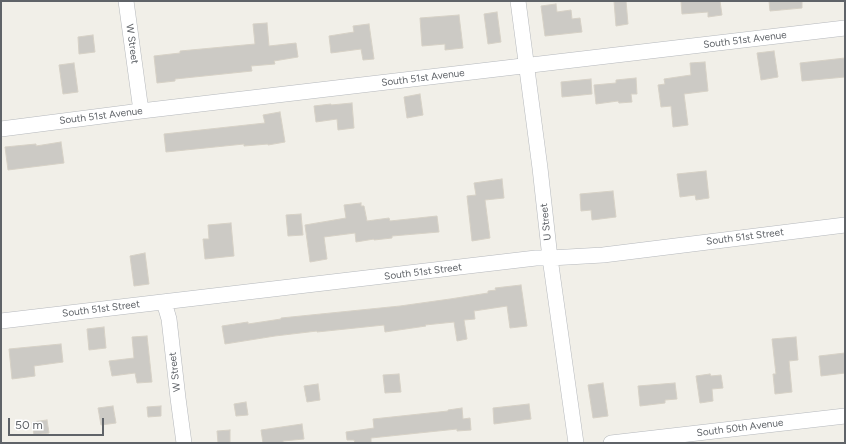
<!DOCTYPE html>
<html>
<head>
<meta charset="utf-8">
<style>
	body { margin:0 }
	#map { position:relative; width:846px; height:444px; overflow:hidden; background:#f1efe8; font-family:Figtree,sans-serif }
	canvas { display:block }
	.frame { position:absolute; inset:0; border:2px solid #5f6368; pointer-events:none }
	.scale { position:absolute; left:8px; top:418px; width:96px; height:18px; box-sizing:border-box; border:2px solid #5f6368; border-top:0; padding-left:5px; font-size:12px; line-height:14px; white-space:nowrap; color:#5f6368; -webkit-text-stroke:3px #fff; paint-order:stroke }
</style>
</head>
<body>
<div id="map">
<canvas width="846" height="444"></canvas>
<div class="frame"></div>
<div class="scale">50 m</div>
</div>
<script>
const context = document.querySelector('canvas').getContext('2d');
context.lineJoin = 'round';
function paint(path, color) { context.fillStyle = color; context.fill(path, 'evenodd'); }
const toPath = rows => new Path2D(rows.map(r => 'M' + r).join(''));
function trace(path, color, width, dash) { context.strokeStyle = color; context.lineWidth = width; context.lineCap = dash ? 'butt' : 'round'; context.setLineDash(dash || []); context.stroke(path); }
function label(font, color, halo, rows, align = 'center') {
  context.font = font + ' Figtree,sans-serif'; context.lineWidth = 4; context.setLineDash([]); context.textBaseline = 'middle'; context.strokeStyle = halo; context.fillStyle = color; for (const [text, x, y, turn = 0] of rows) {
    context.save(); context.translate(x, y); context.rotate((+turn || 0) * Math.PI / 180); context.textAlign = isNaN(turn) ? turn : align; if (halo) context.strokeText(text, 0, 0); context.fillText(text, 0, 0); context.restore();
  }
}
const building = toPath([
	[614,1,626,1,628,24,616,26,614,1],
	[681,1,720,1,722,15,708,17,708,12,682,14,681,1],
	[769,1,802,1,802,8,770,11,769,1],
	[556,4,557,12,571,10,572,19,580,18,582,32,545,36,541,6,556,4],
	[497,12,501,42,488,44,484,14,497,12],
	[459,15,463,48,445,50,445,44,422,46,420,18,459,15],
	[267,23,269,46,296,43,298,57,274,61,275,64,251,66,252,71,175,79,175,81,157,83,154,56,180,53,180,51,255,44,253,24,267,23],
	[369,24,374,59,363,60,361,49,331,53,329,36,354,32,353,26,369,24],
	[93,35,95,52,79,54,78,37,93,35],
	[774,51,778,77,761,80,757,53,774,51],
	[845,58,845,77,802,81,800,63,845,58],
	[705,62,708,91,684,94,688,125,673,127,671,106,661,107,658,85,665,84,664,79,691,75,690,63,705,62],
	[74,63,78,92,63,94,59,65,74,63],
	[636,78,637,94,631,94,632,102,619,103,618,101,596,104,594,85,616,83,616,80,636,78],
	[591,79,592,94,562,97,561,82,591,79],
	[420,94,423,115,407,118,404,97,420,94],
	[352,103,354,128,338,130,337,119,316,122,314,106,331,104,331,105,352,103],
	[280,112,285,142,268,145,268,144,244,146,244,144,166,152,164,134,265,123,263,115,280,112],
	[61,142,64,163,8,170,5,147,36,144,36,146,61,142],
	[706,171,709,198,696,200,695,195,680,197,677,174,706,171],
	[502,179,504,198,485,200,490,238,472,241,467,196,476,195,474,183,502,179],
	[613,191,616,217,592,220,591,210,581,211,580,194,613,191],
	[361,203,361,206,364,206,367,221,389,218,390,221,437,216,439,232,392,236,392,238,374,240,374,239,356,242,355,233,324,237,327,259,310,262,305,225,346,218,344,205,361,203],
	[301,214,303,235,288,236,286,215,301,214],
	[231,223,234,256,205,259,203,239,209,239,208,225,231,223],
	[145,253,149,284,134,286,130,256,145,253],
	[521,285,527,326,510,328,507,306,474,311,475,319,464,320,467,339,457,341,454,322,425,325,426,326,385,332,384,325,317,332,317,331,275,336,225,344,222,326,248,322,248,324,281,319,281,318,400,306,450,299,488,293,488,291,496,290,495,288,521,285],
	[104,327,106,348,89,350,87,329,104,327],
	[147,336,152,382,137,383,135,373,112,376,109,361,134,358,132,337,147,336],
	[796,337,798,360,789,361,792,392,775,394,773,374,776,374,772,339,796,337],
	[61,344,63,362,34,366,35,376,12,379,9,349,61,344],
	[845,353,845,373,821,376,819,356,845,353],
	[399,374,401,392,385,393,383,375,399,374],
	[710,374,711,376,721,375,723,388,712,389,713,401,700,403,696,376,710,374],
	[603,383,608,416,593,418,588,385,603,383],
	[675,383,677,399,665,400,665,403,640,406,638,386,675,383],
	[318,384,320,400,307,402,304,386,318,384],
	[246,402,248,415,236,416,234,404,246,402],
	[529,404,531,419,494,424,493,408,529,404],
	[113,406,116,423,101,425,98,408,113,406],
	[161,406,161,416,148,417,147,407,161,406],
	[462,408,463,419,470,418,471,430,457,431,457,429,371,438,371,443,355,443,354,440,347,440,346,432,374,428,373,419,448,411,448,410,462,408],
	[47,420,49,433,34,435,32,422,47,420],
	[302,424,304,439,283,441,283,443,263,443,261,430,302,424],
	[230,430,230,443,218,443,217,431,230,430]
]);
paint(building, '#cccac5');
trace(building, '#d6d1c6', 1);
const minor = toPath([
	[126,1,141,111],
	[518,1,540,168,550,258,576,443],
	[1,129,141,111,845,28],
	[164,302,169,319,178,398,184,443],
	[1,321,536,258,550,258,603,255,845,225],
	[611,443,845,416]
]);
trace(minor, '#b5b8bc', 16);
trace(minor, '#fff', 15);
label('10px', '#5f6368', '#fff', [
	["South 51st Avenue",745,40,-7],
	["W Street",132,44,82],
	["South 51st Avenue",423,78,-7],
	["South 51st Avenue",101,116,-7],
	["U Street",546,222,-96],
	["South 51st Street",745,237,-7],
	["South 51st Street",423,272,-7],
	["South 51st Street",101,309,-7],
	["W Street",175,372,-97],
	["South 50th Avenue",740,428,-7]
]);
</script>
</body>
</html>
